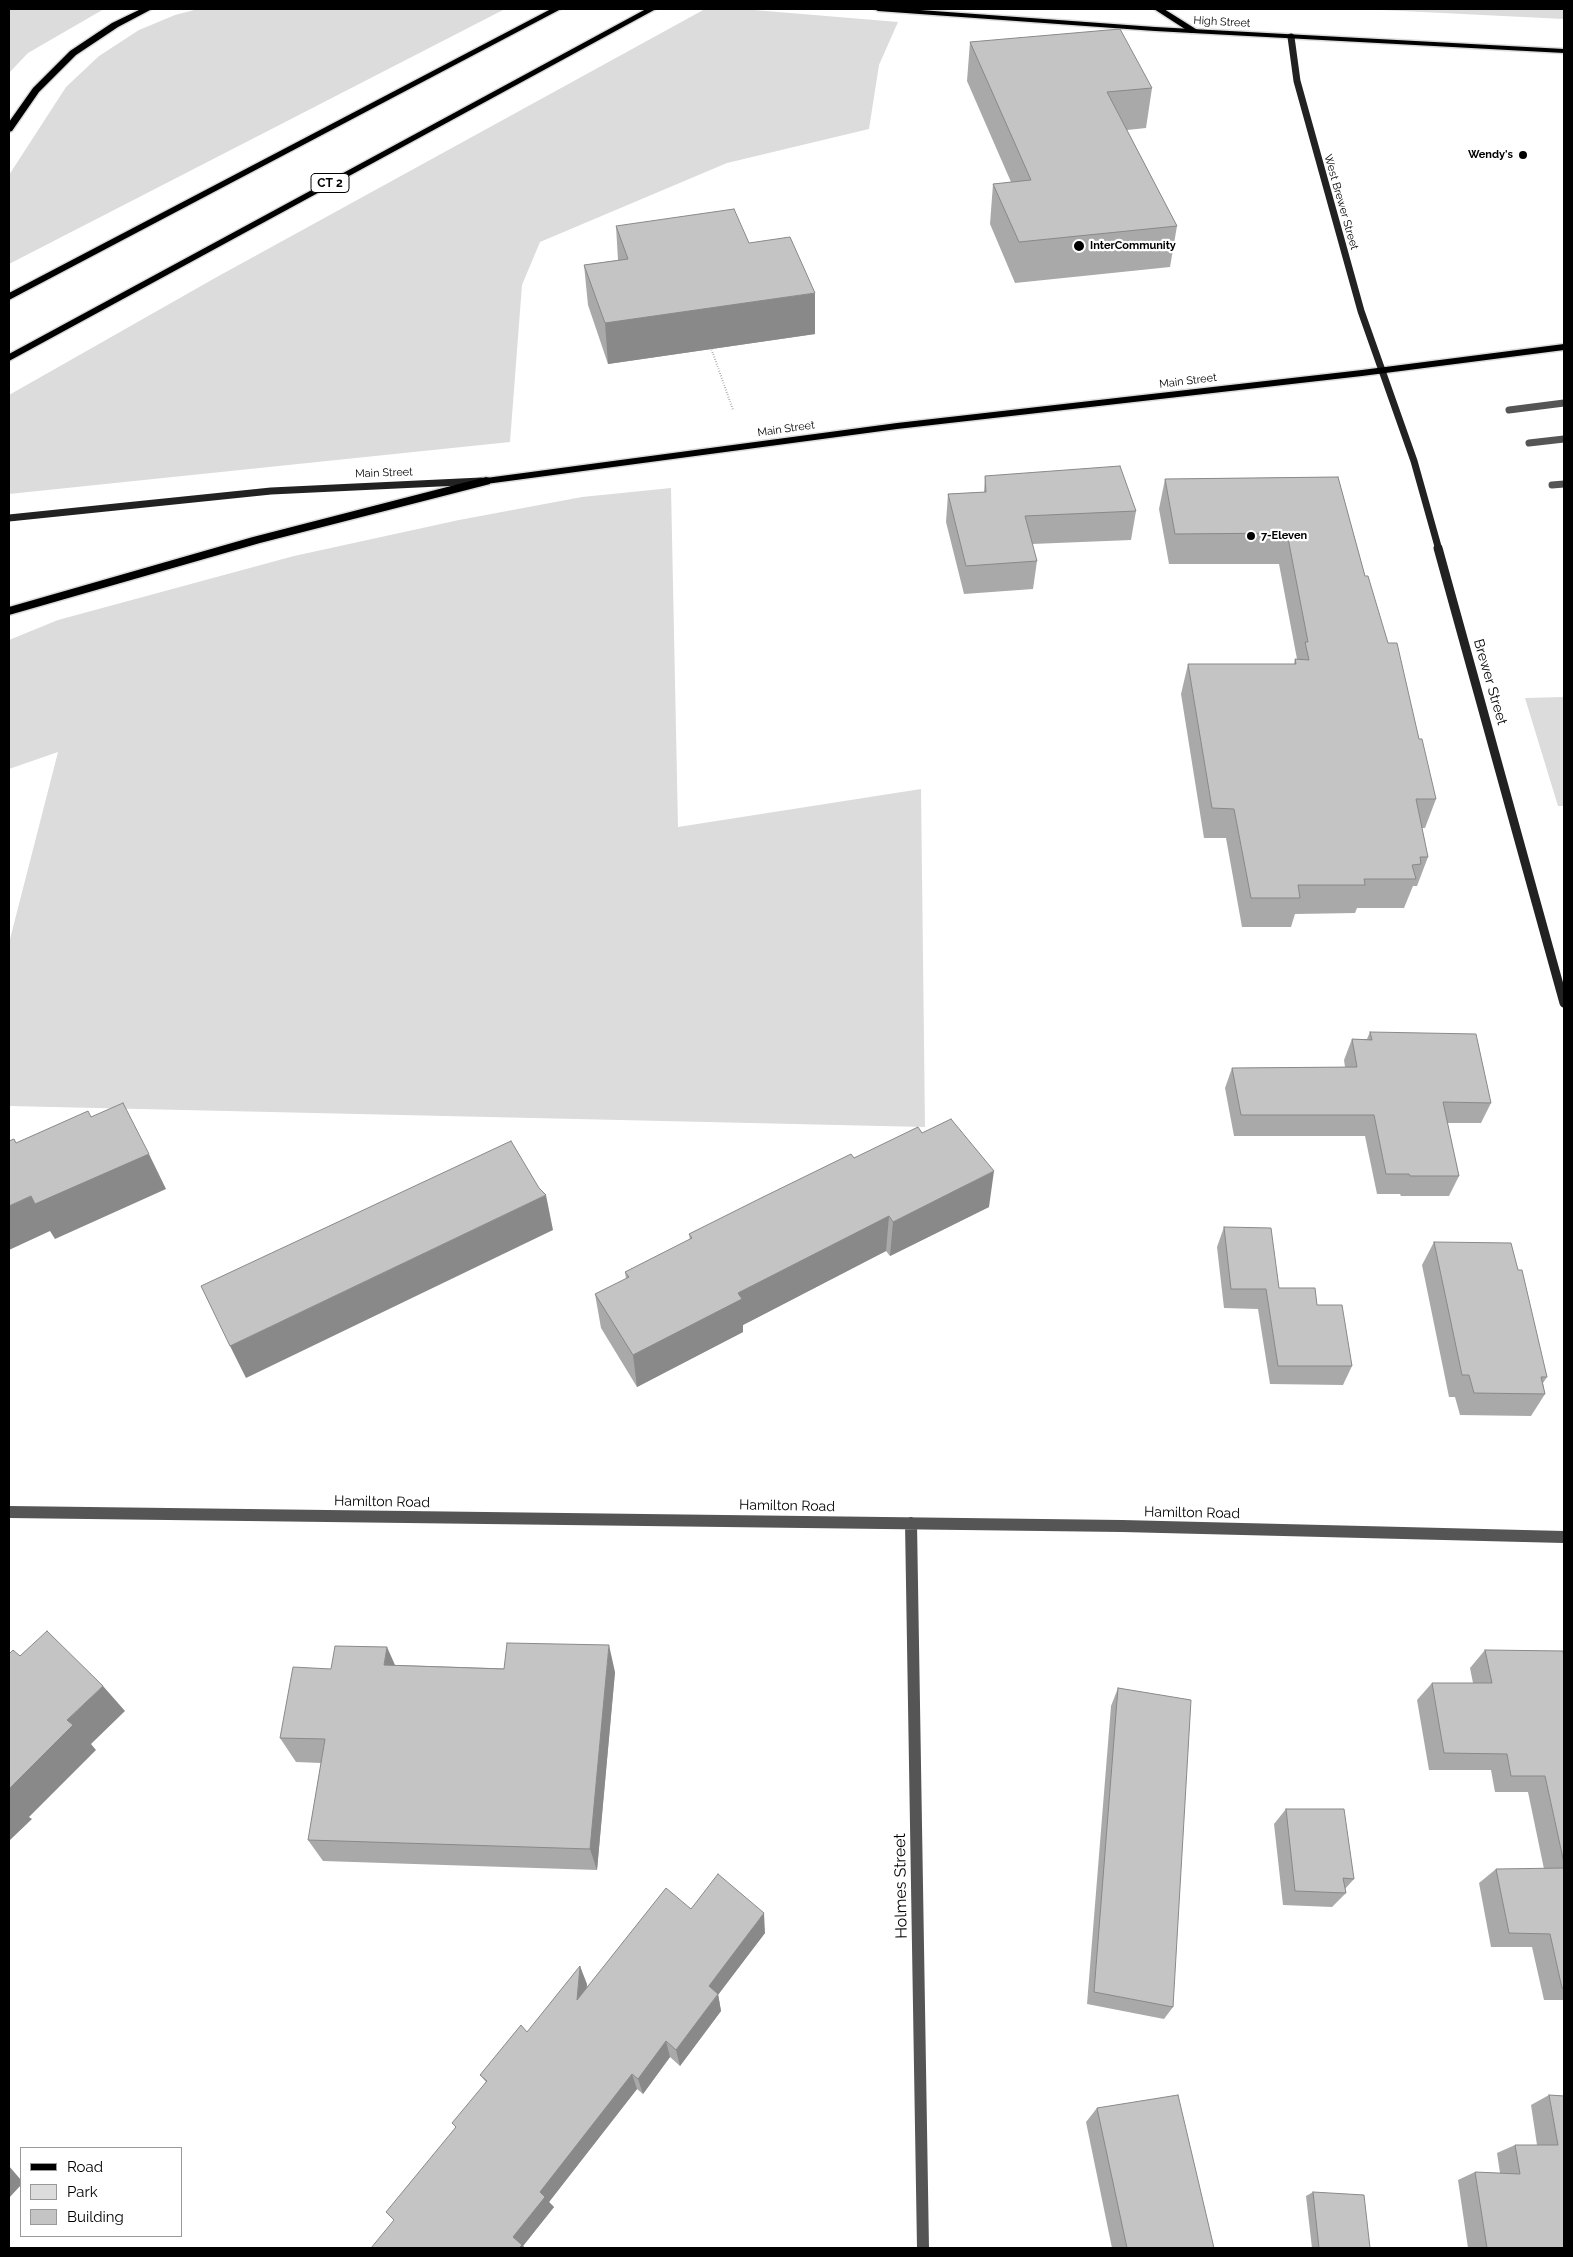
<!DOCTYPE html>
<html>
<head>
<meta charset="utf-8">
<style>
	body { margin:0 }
	#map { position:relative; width:1573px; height:2257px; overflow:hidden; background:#fff; font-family:Raleway,sans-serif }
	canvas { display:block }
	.frame { position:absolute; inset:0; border:10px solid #000; pointer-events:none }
	.legend { position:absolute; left:20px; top:2147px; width:162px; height:90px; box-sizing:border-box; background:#fff; border:1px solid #999; margin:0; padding:6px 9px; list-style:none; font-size:15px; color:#000 }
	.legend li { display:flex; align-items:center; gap:10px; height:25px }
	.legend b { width:25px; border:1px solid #999 }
</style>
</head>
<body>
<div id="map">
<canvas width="1573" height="2257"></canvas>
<div class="frame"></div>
<ul class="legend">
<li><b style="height:6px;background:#000"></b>Road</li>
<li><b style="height:14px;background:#dcdcdc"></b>Park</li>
<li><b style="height:14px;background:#c4c4c4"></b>Building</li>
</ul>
</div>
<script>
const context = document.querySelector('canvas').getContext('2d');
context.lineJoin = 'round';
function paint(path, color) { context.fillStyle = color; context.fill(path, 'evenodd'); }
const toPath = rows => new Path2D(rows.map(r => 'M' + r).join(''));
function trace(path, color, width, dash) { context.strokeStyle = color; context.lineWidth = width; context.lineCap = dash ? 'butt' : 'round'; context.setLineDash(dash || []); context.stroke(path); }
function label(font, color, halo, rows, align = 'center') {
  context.font = font + ' Raleway,sans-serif'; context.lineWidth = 4.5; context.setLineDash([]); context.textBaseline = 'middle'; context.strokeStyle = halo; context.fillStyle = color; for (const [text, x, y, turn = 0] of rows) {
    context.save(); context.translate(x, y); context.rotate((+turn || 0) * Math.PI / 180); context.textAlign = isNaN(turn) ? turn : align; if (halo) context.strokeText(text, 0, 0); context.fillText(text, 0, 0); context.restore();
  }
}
paint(toPath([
	[9,9,104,9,28,53,9,73],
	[198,9,505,9,9,264,9,175,66,87,99,56,139,30,175,15],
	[705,9,742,9,898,22,879,65,869,129,727,163,540,242,522,285,510,442,9,494,9,395,215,278],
	[1361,9,1564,9,1564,19],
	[671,488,678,827,921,789,925,1127,9,1106,9,943,58,752,9,769,9,640,58,620,294,556,459,520,582,497],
	[1564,697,1564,806,1558,806,1525,698]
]), '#dcdcdc');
const primary = toPath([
	[874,9,906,9,1155,27,1564,49,1564,53,1155,31,878,11,874,9],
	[1564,344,1564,350,1362,376,897,429,486,484,481,481,486,478,897,423,1362,370,1564,344]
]);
const motorway = toPath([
	[141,9,152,9,118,27,76,55,39,92,12,131,9,132,9,122,33,88,70,51,112,23,141,9],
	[551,9,561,9,9,300,9,293,551,9],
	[646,9,656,9,9,361,9,354,646,9],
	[1154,9,1164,9,1199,31,1191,33,1154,9],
	[486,477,490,478,490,484,260,543,9,615,9,607,253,537,486,477]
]);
trace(primary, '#dbdbdb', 3);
trace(motorway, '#dbdbdb', 3);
trace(toPath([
	[710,345,733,410]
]), '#777', 2, [0.5, 2]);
trace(toPath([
	[1509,410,1564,403],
	[1529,443,1564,439],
	[1552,485,1564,484]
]), '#555', 7);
trace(toPath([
	[9,1512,1122,1526,1564,1537],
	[911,1523,923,2248]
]), '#555', 12);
trace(toPath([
	[1291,37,1297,81,1361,311,1414,461,1439,550],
	[9,518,271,491,481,481]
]), '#222', 7);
trace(toPath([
	[1438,548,1564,1003]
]), '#222', 9);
paint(primary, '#000');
paint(motorway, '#000');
paint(toPath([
	[970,42,1152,88,1146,128,1127,130,1177,226,1170,267,1015,283,990,224,993,184,1011,182,967,81],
	[616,226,749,243,815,334,608,364,588,305,584,265,618,260],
	[985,476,1136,511,1131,540,1032,544,1037,561,1033,589,964,594,946,522,948,494,984,492],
	[1338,477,1365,576,1388,643,1419,739,1436,799,1425,828,1422,828,1428,857,1417,886,1413,886,1404,908,1357,908,1355,913,1295,914,1291,927,1242,927,1226,838,1204,838,1181,694,1188,664,1294,664,1295,659,1297,659,1279,564,1169,564,1159,509,1165,479],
	[1370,1032,1491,1103,1481,1123,1447,1123,1459,1176,1449,1196,1401,1196,1400,1194,1377,1194,1365,1136,1234,1136,1225,1088,1232,1068,1345,1067,1344,1060,1352,1039,1367,1039],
	[922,1133,989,1207,890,1256,886,1251,743,1325,743,1332,637,1387,601,1328,595,1294,626,1279,625,1272,690,1240,689,1234,854,1158],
	[1224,1227,1279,1288,1317,1305,1352,1366,1343,1385,1270,1384,1258,1309,1224,1308,1217,1247],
	[1434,1242,1518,1270,1547,1377,1543,1383,1545,1394,1531,1416,1460,1415,1455,1397,1449,1397,1422,1265],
	[1485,1650,1564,1657,1564,2000,1544,2000,1532,1947,1491,1947,1479,1883,1496,1869,1544,1869,1528,1792,1495,1792,1491,1770,1429,1770,1417,1700,1432,1683,1473,1683,1470,1668],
	[395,1665,615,1672,597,1870,323,1861,308,1840,321,1763,296,1762,280,1738,331,1669],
	[1118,1688,1173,2007,1164,2019,1087,2004,1111,1706],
	[1286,1809,1354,1879,1345,1889,1346,1893,1332,1907,1283,1905,1274,1824],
	[691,1909,765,1933,718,1994,721,2011,680,2066,670,2057,643,2094,637,2089,549,2202,554,2207,523,2246,394,2220,486,2082,480,2075,527,2032,587,1984,586,1987],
	[1549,2095,1564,2096,1564,2248,1468,2248,1458,2180,1475,2172,1500,2173,1497,2153,1515,2145,1537,2145,1531,2105],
	[1097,2108,1214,2248,1112,2248,1086,2122],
	[1313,2192,1370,2248,1312,2248,1306,2196]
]), '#a9a9a9');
paint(toPath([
	[815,293,815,334,608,364,605,323],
	[149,1154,166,1189,55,1239,50,1231,9,1250,9,1206,31,1196],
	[994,1171,989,1207,890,1256,893,1222],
	[546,1195,553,1230,246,1378,230,1346],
	[889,1216,886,1251,743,1325,743,1332,637,1387,633,1355,738,1293],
	[609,1645,615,1672,597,1870,590,1849],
	[387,1647,399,1674,384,1665],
	[103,1686,125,1711,91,1744,96,1750,29,1817,32,1819,9,1841,9,1789,67,1720],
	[764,1913,765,1933,712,2003,709,1986],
	[580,1966,587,1984,584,2016,577,2000],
	[718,1994,721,2011,680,2066,676,2050],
	[666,2041,670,2057,643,2094,638,2079],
	[632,2074,637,2089,549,2202,554,2207,523,2246,526,2248,519,2248,513,2237,540,2192],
	[9,2166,21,2180,21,2185,9,2198]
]), '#898989');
const building = toPath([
	[1120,29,1152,88,1107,92,1177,226,1019,242,993,184,1031,180,970,42,1120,29],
	[734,209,749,243,790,237,815,293,605,323,584,265,628,259,616,226,734,209],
	[1120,466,1136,511,1025,516,1037,561,966,566,948,494,986,492,985,476,1120,466],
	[1338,477,1365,576,1368,576,1388,643,1397,643,1419,739,1422,739,1436,799,1416,799,1428,857,1420,857,1421,864,1412,865,1416,879,1364,879,1365,885,1298,885,1300,898,1251,898,1234,809,1212,808,1188,664,1296,664,1295,659,1309,660,1305,642,1308,642,1287,533,1175,534,1165,479,1338,477],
	[1370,1032,1476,1034,1491,1103,1443,1102,1459,1176,1410,1176,1409,1174,1386,1174,1374,1115,1241,1115,1232,1068,1357,1067,1352,1039,1372,1040,1370,1032],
	[123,1103,149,1154,35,1204,31,1196,9,1206,9,1141,14,1139,16,1143,88,1111,91,1117,123,1103],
	[951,1119,994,1171,893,1222,889,1216,738,1293,742,1299,633,1355,595,1294,629,1277,625,1272,692,1238,689,1234,761,1198,851,1154,854,1158,918,1127,922,1133,951,1119],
	[511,1141,539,1188,546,1195,230,1346,201,1286,511,1141],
	[1224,1227,1271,1228,1279,1288,1315,1288,1317,1305,1342,1305,1352,1366,1278,1366,1266,1289,1231,1289,1224,1227],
	[1434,1242,1511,1243,1518,1270,1522,1270,1547,1377,1541,1377,1545,1394,1474,1393,1469,1375,1462,1375,1434,1242],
	[47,1631,103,1686,67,1720,73,1725,9,1789,9,1654,13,1650,20,1656,47,1631],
	[507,1643,609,1645,590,1849,308,1840,325,1739,280,1738,293,1667,331,1669,335,1646,387,1647,384,1665,504,1669,507,1643],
	[1485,1650,1563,1651,1564,1657,1564,1863,1545,1776,1511,1776,1507,1754,1444,1753,1432,1683,1492,1683,1485,1650],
	[1118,1688,1191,1700,1173,2007,1094,1992,1118,1688],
	[1286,1809,1344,1809,1354,1879,1343,1878,1346,1893,1295,1891,1286,1809],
	[1564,1868,1564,1988,1562,1988,1550,1934,1509,1933,1496,1869,1564,1868],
	[718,1874,764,1913,709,1986,718,1994,676,2050,666,2041,638,2079,632,2074,540,2192,545,2197,513,2237,522,2245,519,2248,371,2248,394,2220,386,2212,456,2127,452,2123,487,2081,480,2075,521,2025,527,2032,580,1966,577,2000,666,1888,691,1909,718,1874],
	[1178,2095,1214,2248,1127,2248,1097,2108,1178,2095],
	[1549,2095,1564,2096,1564,2248,1487,2248,1475,2172,1520,2174,1515,2145,1558,2145,1549,2095],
	[1313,2192,1364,2195,1370,2248,1319,2248,1313,2192]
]);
paint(building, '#c4c4c4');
trace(building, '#898989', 1);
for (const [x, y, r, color] of [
	[1523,155,5,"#000"],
	[1079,246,6,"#000"],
	[1251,536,5,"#000"]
]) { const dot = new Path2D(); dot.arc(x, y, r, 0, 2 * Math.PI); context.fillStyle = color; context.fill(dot); trace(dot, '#fff', 2); }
label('11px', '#000', '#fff', [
	["High Street",1222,22,3],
	["West Brewer Street",1341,202,74],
	["Main Street",1188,381,-7],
	["Main Street",786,429,-8],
	["Main Street",384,473,-2]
]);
label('bold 11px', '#000', '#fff', [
	["Wendy's",1513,155,"right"],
	["InterCommunity",1090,246],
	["7-Eleven",1261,536]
], 'left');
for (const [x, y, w] of [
	[330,183,38]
]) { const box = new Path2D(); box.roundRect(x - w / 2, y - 9.5, w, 19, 4); context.fillStyle = '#fff'; context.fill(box); trace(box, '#000', 1); }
label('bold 12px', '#000', null, [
	["CT 2",330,183]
]);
label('14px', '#000', '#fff', [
	["Brewer Street",1490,682,74],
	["Hamilton Road",382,1502,1],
	["Hamilton Road",787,1506,1],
	["Hamilton Road",1192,1513,1]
]);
label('16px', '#000', '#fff', [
	["Holmes Street",901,1886,-91]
]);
</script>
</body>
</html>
